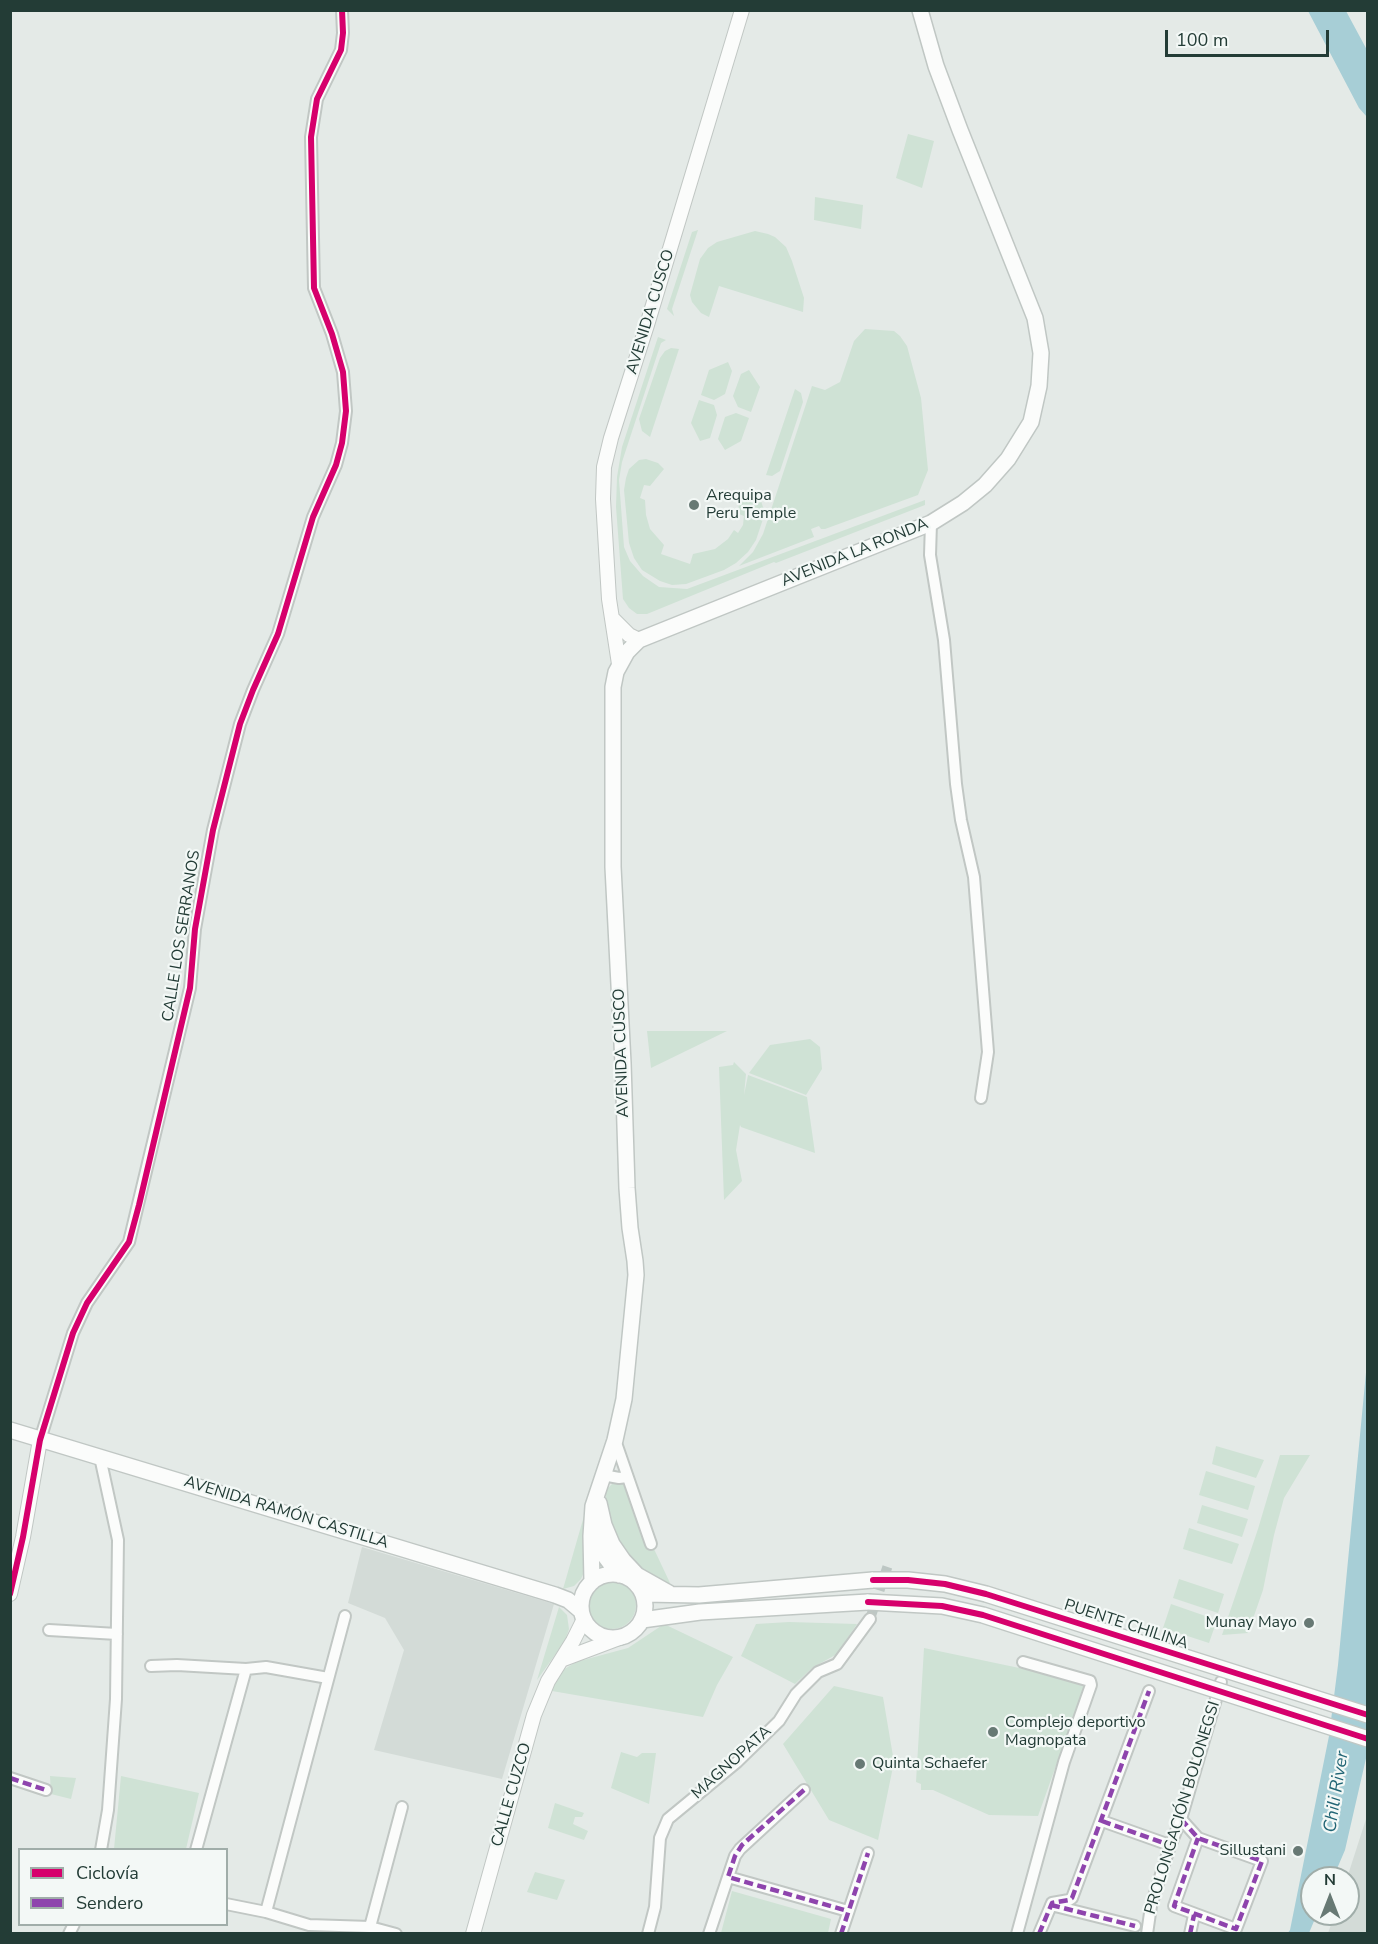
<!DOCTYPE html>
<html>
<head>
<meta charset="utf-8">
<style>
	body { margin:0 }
	#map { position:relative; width:1378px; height:1944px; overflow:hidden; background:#e4eae7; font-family:"Nunito Sans",sans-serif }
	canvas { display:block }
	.frame { position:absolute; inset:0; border:12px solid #233c36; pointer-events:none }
	.legend { position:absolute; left:18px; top:1848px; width:210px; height:78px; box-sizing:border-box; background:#f3f8f6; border:2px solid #a0ada9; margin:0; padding:8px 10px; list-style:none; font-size:18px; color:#233c36 }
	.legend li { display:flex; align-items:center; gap:12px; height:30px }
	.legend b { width:30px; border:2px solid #a0ada9 }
	.north { position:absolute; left:1300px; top:1866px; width:60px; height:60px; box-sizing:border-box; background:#f3f8f6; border:2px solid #a0ada9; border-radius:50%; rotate:0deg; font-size:16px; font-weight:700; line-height:24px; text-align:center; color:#233c36 }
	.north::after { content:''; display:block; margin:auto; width:21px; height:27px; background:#677974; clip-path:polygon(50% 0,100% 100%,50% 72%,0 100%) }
	.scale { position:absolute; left:1165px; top:30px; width:164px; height:27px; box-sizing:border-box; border:3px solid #233c36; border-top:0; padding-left:8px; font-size:18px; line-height:21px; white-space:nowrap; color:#233c36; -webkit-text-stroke:4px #f3f8f6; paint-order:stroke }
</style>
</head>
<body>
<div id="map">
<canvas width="1378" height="1944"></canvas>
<div class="frame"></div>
<ul class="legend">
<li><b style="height:8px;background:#d6006c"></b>Ciclovía</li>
<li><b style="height:8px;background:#8e44ad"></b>Sendero</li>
</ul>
<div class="north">N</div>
<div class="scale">100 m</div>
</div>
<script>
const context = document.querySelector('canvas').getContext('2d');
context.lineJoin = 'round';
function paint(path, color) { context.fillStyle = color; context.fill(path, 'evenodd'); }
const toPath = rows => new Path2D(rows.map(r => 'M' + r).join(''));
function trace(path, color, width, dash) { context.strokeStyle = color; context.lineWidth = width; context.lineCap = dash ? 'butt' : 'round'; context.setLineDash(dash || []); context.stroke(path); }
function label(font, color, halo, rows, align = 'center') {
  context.font = font + ' "Nunito Sans",sans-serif'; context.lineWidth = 4.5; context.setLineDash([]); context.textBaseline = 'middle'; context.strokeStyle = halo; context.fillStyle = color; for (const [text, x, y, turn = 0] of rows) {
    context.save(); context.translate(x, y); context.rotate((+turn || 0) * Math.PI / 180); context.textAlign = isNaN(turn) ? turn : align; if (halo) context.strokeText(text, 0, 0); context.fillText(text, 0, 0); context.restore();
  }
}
paint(toPath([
	[362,1547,554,1604,502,1779,374,1750,404,1650,385,1618,348,1603],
	[1367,1816,1367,1933,1328,1933,1335,1914,1348,1914,1347,1878]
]), '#d3dbd7');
paint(toPath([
	[908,134,934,141,922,188,896,178],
	[815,197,863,205,861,229,814,220],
	[698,230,672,309,674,316,667,309,692,232],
	[755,231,768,234,775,237,786,247,792,261,804,298,803,312,719,286,709,317,701,313,692,302,690,295,700,259,708,248,717,242],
	[865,329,894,331,900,336,907,346,921,398,928,470,918,495,825,529,821,529,819,526,811,529,814,537,739,566,753,552,763,534,812,386,825,390,840,382,854,341],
	[658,337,666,340,661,343,622,462,619,480,624,547,630,561,643,576,659,587,687,589,925,500,925,505,776,563,774,562,647,614,637,614,629,608,623,599,616,507,617,477,622,447],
	[671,348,679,349,650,437,642,431,639,419,660,358,665,351],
	[728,362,732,371,725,394,714,400,701,395,709,370],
	[749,370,760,387,751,412,738,407,733,396,741,374],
	[795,389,801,393,803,402,780,471,772,476,766,475],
	[699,400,714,405,717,415,710,438,700,441,691,423],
	[736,413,749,418,741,441,725,450,718,439,725,417],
	[646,459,658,463,664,469,650,486,644,485,640,498,645,500,646,515,650,529,664,545,661,554,690,564,693,554,715,549,728,539,734,530,738,533,743,525,744,516,739,514,738,494,745,493,751,494,761,501,765,513,756,540,748,552,736,563,724,570,686,584,672,585,660,581,642,570,634,558,629,543,624,490,626,478,629,469,639,460],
	[647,1031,727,1031,651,1068],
	[810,1039,820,1047,822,1069,806,1095,749,1073,770,1045],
	[734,1062,746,1074,744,1095,748,1075,807,1097,815,1153,741,1127,740,1125,736,1150,742,1181,724,1200,719,1067,733,1065],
	[1216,1446,1264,1460,1256,1478,1212,1464],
	[1280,1455,1310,1455,1284,1498,1274,1535,1263,1590,1248,1633,1222,1635,1258,1529],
	[1206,1471,1255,1486,1248,1510,1199,1495],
	[623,1483,647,1548,654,1549,670,1583,661,1583,637,1568,617,1544,605,1514,606,1490,612,1484],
	[1202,1505,1248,1519,1242,1537,1197,1523],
	[584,1516,585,1570,581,1579,574,1586,563,1589],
	[1189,1528,1239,1544,1232,1564,1183,1549],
	[1179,1579,1224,1594,1218,1613,1173,1598],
	'588 1605a24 24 0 1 1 48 0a24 24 0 1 1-48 0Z',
	[1171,1604,1217,1620,1209,1643,1163,1628],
	[559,1607,567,1615,569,1629,565,1641,537,1680],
	[789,1622,857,1624,837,1654,812,1668,795,1684,741,1656,756,1624],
	[664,1624,733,1657,717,1685,703,1717,552,1691,555,1680,563,1670,576,1662,628,1648],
	[924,1648,1086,1682,1038,1816,989,1815,933,1790,921,1790,921,1784,916,1782],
	[834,1686,883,1697,894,1762,878,1840,829,1820,783,1744],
	[621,1752,637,1757,642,1753,656,1753,649,1804,611,1788],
	[50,1776,76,1778,71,1799,51,1794],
	[121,1776,199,1793,186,1849,114,1849],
	[555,1803,584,1813,582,1817,575,1817,573,1824,588,1831,584,1840,548,1828],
	[535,1872,565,1880,557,1900,527,1892],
	[732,1891,831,1919,828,1933,721,1933]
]), '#cfe2d5');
paint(toPath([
	[1308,11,1346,11,1367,50,1367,117,1359,108],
	[1367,1362,1367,1754,1345,1850,1333,1878,1312,1878,1312,1914,1317,1914,1309,1933,1287,1934,1290,1930,1329,1736,1338,1665]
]), '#a7ced6');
trace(toPath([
	[870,1619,888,1565]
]), '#bdc7c4', 10, [10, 5]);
const minor = toPath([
	[931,523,930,555,944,640,956,784,961,820,974,877,988,1052,981,1098],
	[40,1440,73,1333,87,1303,129,1242,190,988,195,929,213,830,240,724,253,690,278,634,313,517,336,465,342,443,346,411,343,372,332,334,314,288,311,137,317,99,341,50,343,33,342,10],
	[615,1440,651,1544],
	[100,1457,118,1540,116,1699,108,1810,101,1850],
	[603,1475,619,1478,627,1477],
	[49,1630,117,1634],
	[151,1666,177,1665,246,1669,266,1667,328,1678],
	[10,1778,46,1790],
	[1181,1819,1198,1838,1262,1861,1236,1929,1174,1906,1198,1838],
	[1102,1821,1164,1843],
	[196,1850,246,1669],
	[728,1877,848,1911],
	[226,1904,266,1912,309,1925,370,1927,396,1934],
	[1051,1905,1135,1926],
	[266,1912,345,1616],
	[370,1927,402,1807],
	[69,1934,74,1924],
	[648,1934,655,1907,660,1838,668,1819,737,1762,779,1721,796,1694,818,1672,837,1664,870,1619],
	[709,1934,735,1856,740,1849,804,1790],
	[841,1934,868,1853],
	[1017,1934,1064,1762,1091,1685,1090,1681,1023,1662],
	[1039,1934,1052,1903,1069,1900,1072,1898,1149,1691],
	[1147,1934,1151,1906,1169,1849,1181,1819,1221,1682],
	[1190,1934,1194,1915]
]);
const tertiary = toPath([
	[613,619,629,635,639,640],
	[619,664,609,599,603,499,604,467,611,438,647,325,742,10],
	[10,1594,23,1537,40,1440],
	[561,1660,622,1637],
	[473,1934,534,1715,548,1681,573,1641,584,1619]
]);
const secondary = toPath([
	[10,1430,555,1595,568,1600,581,1611],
	[599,1503,604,1525,612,1544,623,1560,637,1575,669,1593],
	[598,1530,604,1555,619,1575],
	'581 1606a32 32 0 1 1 64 0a32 32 0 1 1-64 0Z',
	[592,1582,591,1536,593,1506,615,1440,624,1399,636,1275,635,1261,630,1228,627,1188,623,1063,613,867,613,687,616,672,627,652,639,640,931,523,963,503,985,485,1008,459,1031,422,1039,386,1041,353,1035,318,960,130,936,66,920,10],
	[643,1594,699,1595,873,1580],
	[642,1620,700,1612,868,1602]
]);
trace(minor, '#c1c7c4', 14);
trace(tertiary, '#c1c7c4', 16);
trace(secondary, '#c0c7c4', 18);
trace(minor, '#fbfcfb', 10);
trace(tertiary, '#fbfcfb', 14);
trace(secondary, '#fbfcfb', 15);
const secondaryBridge = toPath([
	[873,1580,908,1580,945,1584,986,1594,1368,1715],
	[868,1602,942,1606,983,1615,1368,1739]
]);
trace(secondaryBridge, '#c0c7c4', 18, []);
trace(secondaryBridge, '#fbfcfb', 15);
trace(toPath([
	[10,1778,46,1790],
	[804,1790,742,1845,735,1856,728,1877,848,1911],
	[1181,1819,1198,1838,1262,1861,1236,1929,1174,1906,1198,1838],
	[1102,1821,1164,1843],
	[1051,1905,1135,1926],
	[841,1934,868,1853],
	[1039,1934,1052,1903,1069,1900,1072,1898,1149,1691],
	[1190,1934,1194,1915]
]), '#8e44ad', 4.5, [9, 4.5]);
trace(toPath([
	[873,1580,908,1580,945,1584,986,1594,1368,1715],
	[10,1594,23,1537,40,1440,73,1333,87,1303,129,1242,139,1205,190,988,195,929,213,830,240,724,253,690,278,634,313,517,336,465,342,443,346,411,343,372,332,334,314,288,311,137,317,99,341,50,343,33,342,10],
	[868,1602,942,1606,983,1615,1368,1739]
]), '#d6006c', 6);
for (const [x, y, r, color] of [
	[694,505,6,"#677974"],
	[1309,1623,6,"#677974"],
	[993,1732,6,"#677974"],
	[860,1764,6,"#677974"],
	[1298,1851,6,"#677974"]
]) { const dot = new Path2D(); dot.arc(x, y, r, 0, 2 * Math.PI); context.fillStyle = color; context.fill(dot); trace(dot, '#f3f8f6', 2); }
label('16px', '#233c36', '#f3f8f6', [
	["AVENIDA CUSCO",651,312,-73],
	["AVENIDA LA RONDA",855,553,-22],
	["CALLE LOS SERRANOS",182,936,-81],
	["AVENIDA CUSCO",622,1053,-92],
	["AVENIDA RAMÓN CASTILLA",286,1513,17],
	["PUENTE CHILINA",1126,1625,18],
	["MAGNOPATA",732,1763,-42],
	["CALLE CUZCO",512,1795,-74],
	["PROLONGACIÓN BOLONEGSI",1183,1808,-73]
]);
label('16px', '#233c36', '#f3f8f6', [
	["Arequipa",706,496],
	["Peru Temple",706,514],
	["Munay Mayo",1297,1623,"right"],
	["Complejo deportivo",1005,1723],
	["Magnopata",1005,1741],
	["Quinta Schaefer",872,1764],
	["Sillustani",1286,1851,"right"]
], 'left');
label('italic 18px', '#216575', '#f3f8f6', [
	["Chili River",1337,1792,-81]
]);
</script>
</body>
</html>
